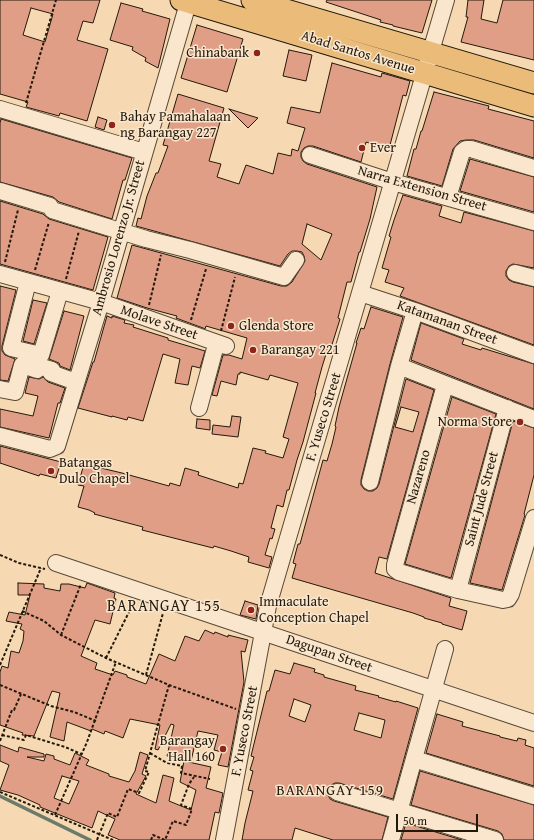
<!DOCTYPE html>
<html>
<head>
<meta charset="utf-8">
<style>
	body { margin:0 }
	#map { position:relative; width:534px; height:840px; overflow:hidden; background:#f6d9b2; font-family:"Gentium Book Plus",serif }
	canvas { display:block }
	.scale { position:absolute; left:396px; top:814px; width:82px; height:18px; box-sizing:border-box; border:2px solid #23190b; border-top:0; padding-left:5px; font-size:12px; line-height:14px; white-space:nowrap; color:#23190b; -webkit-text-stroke:3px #f9e6cd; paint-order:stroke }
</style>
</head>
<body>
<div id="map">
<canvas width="534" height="840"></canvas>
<div class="scale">50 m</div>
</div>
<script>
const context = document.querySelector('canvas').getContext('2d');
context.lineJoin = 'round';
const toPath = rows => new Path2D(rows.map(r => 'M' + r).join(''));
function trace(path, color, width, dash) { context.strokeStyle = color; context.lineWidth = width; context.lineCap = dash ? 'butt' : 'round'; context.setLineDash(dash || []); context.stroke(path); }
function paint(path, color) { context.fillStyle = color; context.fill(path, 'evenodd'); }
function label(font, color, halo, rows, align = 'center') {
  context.font = font + ' "Gentium Book Plus",serif'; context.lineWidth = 3; context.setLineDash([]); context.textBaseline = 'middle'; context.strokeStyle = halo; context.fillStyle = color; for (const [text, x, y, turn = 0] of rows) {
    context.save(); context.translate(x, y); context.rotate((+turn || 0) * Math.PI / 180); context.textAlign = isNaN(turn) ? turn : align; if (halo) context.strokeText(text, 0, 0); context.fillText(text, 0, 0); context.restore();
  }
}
trace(toPath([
	[0,796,90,840]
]), '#6c7a6a', 3.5);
const building = toPath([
	[0,0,100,0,93,23,83,21,77,40,108,49,87,121,60,113,59,116,26,107,28,102,0,94,0,0],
	[31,8,53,14,45,42,23,35,31,8],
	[327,0,432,0,422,33,393,26,393,25,380,22,381,20,326,2,327,0],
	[468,0,484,0,481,19,497,23,503,0,534,0,534,60,461,42,468,17,466,17,468,0],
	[121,3,143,9,142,11,170,19,158,68,145,61,146,58,132,50,133,47,110,40,121,3],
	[197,25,243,39,227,92,181,78,197,25],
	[289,50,312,55,306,81,283,76,289,50],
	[332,63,381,77,382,73,410,81,406,96,403,95,389,149,366,142,361,162,313,146,308,146,304,148,301,152,301,157,303,161,307,164,377,187,370,219,360,252,359,252,351,282,347,282,338,318,340,319,330,351,327,351,322,367,315,393,316,393,303,442,297,460,289,490,287,490,283,507,277,505,271,528,275,529,272,539,270,538,265,555,272,557,269,568,248,562,249,557,231,551,214,546,213,548,142,530,143,527,94,514,95,513,89,510,78,507,84,486,78,485,84,464,122,473,169,486,170,483,180,486,185,468,199,472,198,475,238,488,239,483,243,484,253,448,266,451,265,453,283,458,289,439,283,437,298,383,270,375,268,380,240,372,240,374,238,374,236,385,221,381,217,396,212,395,223,355,229,355,242,359,247,338,206,326,205,329,203,328,176,318,177,316,147,308,117,298,132,245,281,286,287,286,292,282,305,261,304,256,302,252,297,251,292,251,288,254,280,266,136,226,138,218,141,219,147,196,156,173,158,173,168,146,163,145,178,94,224,108,209,161,221,164,217,177,239,184,246,165,273,174,278,153,291,156,292,149,298,151,305,128,287,123,291,107,320,113,332,63],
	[307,224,332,234,321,260,302,244,307,224],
	[434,92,489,106,488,109,534,121,534,158,474,140,466,140,460,141,453,149,442,186,407,176,414,149,416,149,421,131,422,131,434,92],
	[229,109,258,118,248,128,229,109],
	[98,117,107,120,104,130,95,127,98,117],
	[1,119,132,158,125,180,123,180,112,219,59,202,53,197,0,182,0,123,1,119],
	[470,159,534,177,534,212,460,191,470,159],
	[403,195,442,206,439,216,461,223,464,212,534,231,534,268,513,264,509,266,506,271,506,276,509,280,513,282,534,287,534,345,400,296,404,288,385,282,389,270,382,268,391,237,389,236,394,220,403,195],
	[0,201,43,214,49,219,108,237,93,290,0,264,0,201],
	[0,286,16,290,2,346,2,351,5,355,15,359,8,381,0,380,0,286],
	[33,300,47,303,34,344,23,341,33,300],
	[371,307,403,317,390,364,361,480,361,485,364,489,368,491,373,491,377,488,379,484,406,379,434,390,387,559,379,557,375,573,451,598,449,606,467,611,462,630,442,624,442,623,424,618,424,617,413,613,292,578,296,564,293,563,298,544,300,544,323,460,327,461,332,444,336,427,335,426,339,407,357,343,356,343,361,328,364,329,371,307],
	[401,407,419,412,413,432,395,427,401,407],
	[64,311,84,316,70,370,60,366,59,363,49,359,64,311],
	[107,316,112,318,112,316,125,320,124,323,134,325,133,327,168,338,168,340,205,351,200,368,192,366,188,385,175,383,180,359,163,354,143,421,128,417,127,420,112,416,112,417,78,408,93,362,94,362,107,316],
	[421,323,464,339,462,344,481,350,482,348,534,364,534,409,411,360,421,323],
	[29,377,39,379,43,377,48,382,65,388,60,403,58,403,49,438,0,427,0,409,33,416,38,396,25,393,29,377],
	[452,397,496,414,451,578,405,564,452,397],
	[232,416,241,417,238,437,212,434,213,425,230,427,232,416],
	[197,419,210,420,210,430,196,428,197,419],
	[513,421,534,428,534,475,524,514,525,515,502,590,470,583,513,421],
	[0,446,61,462,56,478,40,474,39,476,0,463,0,446],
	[18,583,44,584,44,588,60,591,61,584,69,584,85,588,87,583,115,593,114,598,116,599,110,624,95,620,81,656,97,663,95,669,113,675,115,671,127,675,127,677,146,684,159,654,175,661,185,636,199,641,205,630,214,634,215,632,228,637,228,635,248,640,245,652,241,651,244,682,228,767,218,765,222,752,214,750,218,735,198,731,191,761,167,756,174,725,171,724,158,750,155,749,160,725,130,719,123,738,105,731,104,734,92,729,91,731,67,722,64,741,50,737,60,693,52,691,34,736,22,735,23,733,0,725,0,672,2,666,8,668,11,651,19,653,23,641,24,631,20,629,22,624,6,621,9,612,25,615,30,595,18,595,18,583],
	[245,601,258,605,256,619,240,615,245,601],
	[294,663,315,669,314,672,324,675,324,677,356,686,355,690,379,696,378,697,396,702,396,701,418,708,393,799,339,783,335,783,331,785,328,790,328,795,330,799,334,801,388,817,382,840,333,840,295,828,292,840,242,840,245,823,253,791,248,790,253,771,250,770,254,757,251,756,267,691,269,691,275,670,290,674,294,663],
	[294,699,311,705,305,722,289,716,294,699],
	[359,713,385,720,381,738,354,730,359,713],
	[437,714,463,722,462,726,500,736,500,737,517,741,518,738,526,740,525,745,534,748,534,786,426,753,437,714],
	[0,745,18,752,19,747,44,754,44,757,27,757,44,761,46,754,54,756,54,759,70,765,75,753,89,760,86,765,109,774,109,776,129,782,135,771,140,752,148,755,142,774,146,776,136,794,156,803,163,775,174,778,169,801,191,810,196,790,180,782,184,761,211,767,206,788,223,793,219,813,215,812,209,840,120,840,108,835,115,819,98,811,92,828,40,807,40,805,18,795,0,790,9,765,0,761,0,745],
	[62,776,79,781,69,804,54,798,62,776],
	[420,771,534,805,534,840,504,840,502,834,498,831,411,805,420,771],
	[406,823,462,840,401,840,406,823]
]);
paint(building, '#e19e87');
trace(building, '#23190b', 1);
const minor = toPath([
	[0,109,144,152],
	[310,155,393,182,534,222],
	[0,191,50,206,52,210,146,239,190,250,284,277,296,260],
	[448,197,462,152,466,149,471,149,534,168],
	[515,273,534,278],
	[0,274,101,302,226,346],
	[28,282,11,348,41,355,60,291],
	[360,293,415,311,534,355],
	[399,366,534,419],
	[445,385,395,565,395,569,399,572,458,590,503,600,508,599,511,594,534,518],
	[0,389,15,392,22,365,37,370,38,366,52,370,51,373,76,382],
	[199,408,214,352,217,343],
	[0,436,50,449,57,446,101,302,189,0],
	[370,482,399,366,415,311],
	[56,563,534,723],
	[458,590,507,408],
	[414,759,534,796],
	[337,792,495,840],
	[224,840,268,606,446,0],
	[391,840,445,649]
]);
const major = toPath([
	[181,0,534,106],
	[252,0,534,83]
]);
trace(minor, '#584935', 18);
trace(major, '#23190b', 23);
trace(toPath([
	[26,103,56,0],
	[5,262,18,210],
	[35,270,49,222],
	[66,279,79,231],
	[149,305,161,255],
	[191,320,206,269],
	[221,331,235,277],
	[0,555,19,563,45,569],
	[22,611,44,621,61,635,106,658,169,685,236,709],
	[61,635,81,584],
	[106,658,134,602],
	[0,665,41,568],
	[146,675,163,613],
	[0,685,51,706,74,712,96,721],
	[2,735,24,740,26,735,65,747,81,754],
	[0,741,12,710,14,710,21,694],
	[150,753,167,763,182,766,181,773,210,779],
	[0,792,113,840],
	[55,815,87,742,116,662],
	[97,840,108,813,117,817,128,789,139,793,149,772,145,771,169,685],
	[151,840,153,835,165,840,173,821,186,825,192,809,181,805,189,784,194,777]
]), '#23190b', 2, [3, 2]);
trace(minor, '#f9e6cd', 16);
trace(major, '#ebbc79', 21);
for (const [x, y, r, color] of [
	[257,53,4,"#8f2418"],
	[112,125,4,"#8f2418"],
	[362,148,4,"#8f2418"],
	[231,326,4,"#8f2418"],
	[253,350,4,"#8f2418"],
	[520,422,4,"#8f2418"],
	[51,471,4,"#8f2418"],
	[251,610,4,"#8f2418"],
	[223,749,4,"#8f2418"]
]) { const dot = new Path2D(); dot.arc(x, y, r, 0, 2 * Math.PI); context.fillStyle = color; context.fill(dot); trace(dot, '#f9e6cd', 1.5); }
label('14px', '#23190b', '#f9e6cd', [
	["Chinabank",249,53,"right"],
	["Bahay Pamahalaan",120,117],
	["ng Barangay 227",120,133],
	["Ever",370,148],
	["Glenda Store",239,326],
	["Barangay 221",261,350],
	["Norma Store",512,422,"right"],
	["Batangas",59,463],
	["Dulo Chapel",59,479],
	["Immaculate",259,602],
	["Conception Chapel",259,618],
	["Barangay",215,741,"right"],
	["Hall 160",215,757,"right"]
], 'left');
label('14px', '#23190b', '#f9e6cd', [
	["Abad Santos Avenue",358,53,17],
	["Narra Extension Street",422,189,16],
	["Ambrosio Lorenzo Jr. Street",119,238,-74],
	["Molave Street",159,323,19],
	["Katamanan Street",447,323,20],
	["F. Yuseco Street",324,417,-73],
	["Nazareno",419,477,-74],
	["Saint Jude Street",482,499,-75],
	["Dagupan Street",329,654,19],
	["F. Yuseco Street",245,731,-79]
]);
context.letterSpacing = '1px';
label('15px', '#23190b', '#f9e6cd', [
	["BARANGAY 159",330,791]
]);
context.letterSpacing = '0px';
context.letterSpacing = '1px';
label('16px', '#23190b', '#f9e6cd', [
	["BARANGAY 155",164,607]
]);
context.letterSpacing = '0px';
</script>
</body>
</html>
